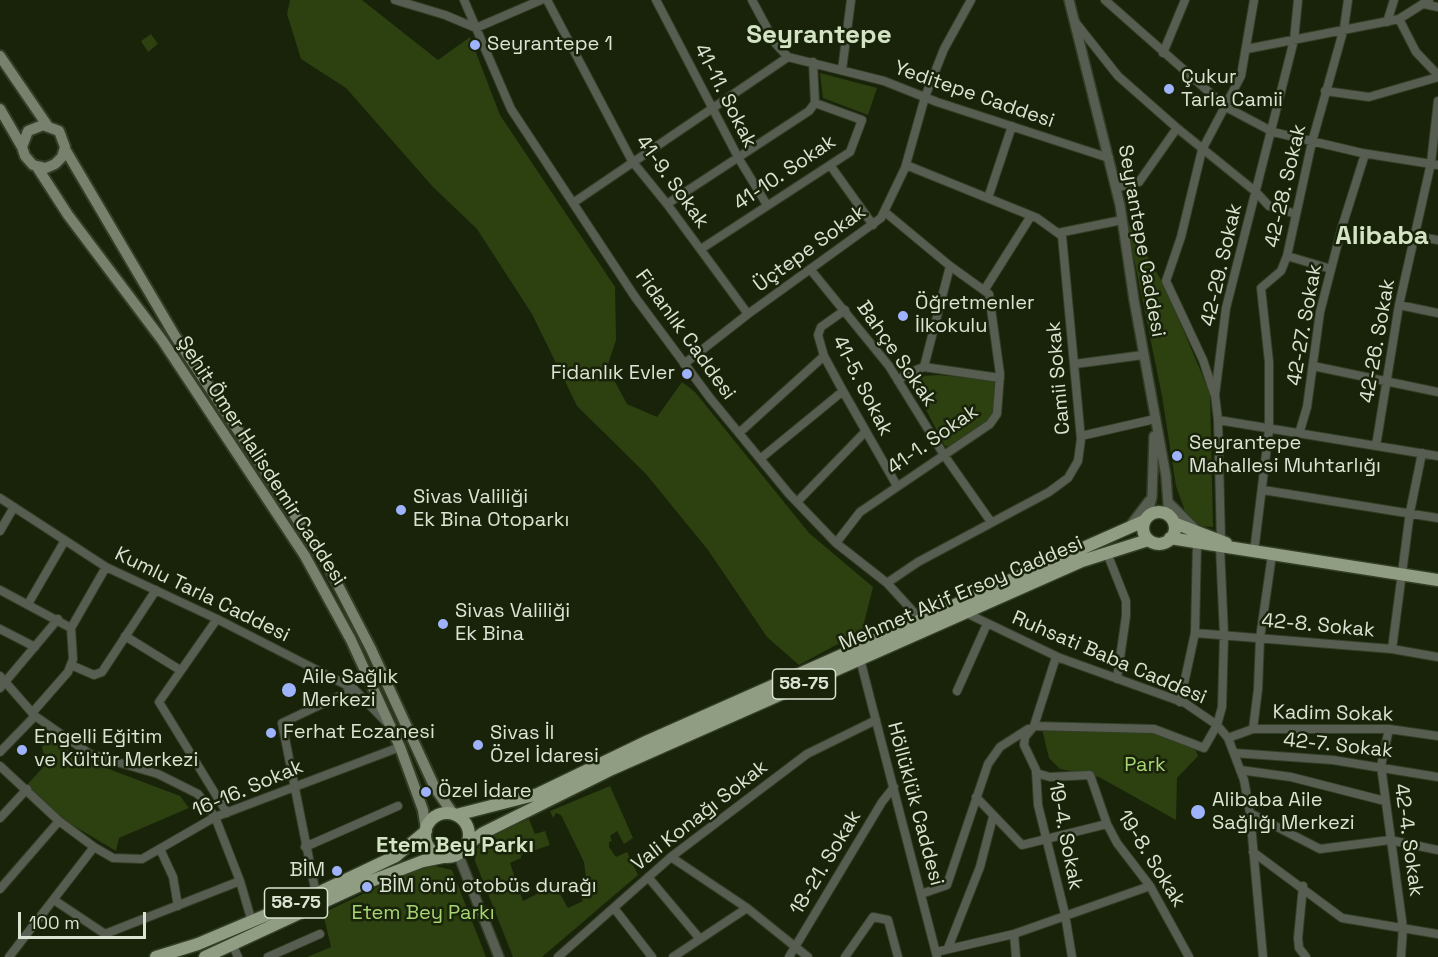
<!DOCTYPE html>
<html>
<head>
<meta charset="utf-8">
<style>
	body { margin:0 }
	#map { position:relative; width:1438px; height:957px; overflow:hidden; background:#18230a; font-family:"Space Grotesk",sans-serif }
	canvas { display:block }
	.scale { position:absolute; left:18px; top:912px; width:128px; height:27px; box-sizing:border-box; border:3px solid #dbe3d3; border-top:0; padding-left:8px; font-size:18px; line-height:21px; white-space:nowrap; color:#dbe3d3; -webkit-text-stroke:4px #18230a; paint-order:stroke }
</style>
</head>
<body>
<div id="map">
<canvas width="1438" height="957"></canvas>
<div class="scale">100 m</div>
</div>
<script>
const context = document.querySelector('canvas').getContext('2d');
context.lineJoin = 'round';
function paint(path, color) { context.fillStyle = color; context.fill(path, 'evenodd'); }
const toPath = rows => new Path2D(rows.map(r => 'M' + r).join(''));
function trace(path, color, width, dash) { context.strokeStyle = color; context.lineWidth = width; context.lineCap = dash ? 'butt' : 'round'; context.setLineDash(dash || []); context.stroke(path); }
function label(font, color, halo, rows, align = 'center') {
  context.font = font + ' "Space Grotesk",sans-serif'; context.lineWidth = 5; context.setLineDash([]); context.textBaseline = 'middle'; context.strokeStyle = halo; context.fillStyle = color; for (const [text, x, y, turn = 0] of rows) {
    context.save(); context.translate(x, y); context.rotate((+turn || 0) * Math.PI / 180); context.textAlign = isNaN(turn) ? turn : align; if (halo) context.strokeText(text, 0, 0); context.fillText(text, 0, 0); context.restore();
  }
}
paint(toPath([
	[290,0,362,0,438,60,470,37,500,115,615,287,616,340,607,367,627,404,657,417,682,382,695,392,809,533,873,587,862,631,799,665,767,637,708,550,646,474,577,406,532,314,477,229,433,187,346,88,301,59,287,14],
	[151,34,158,44,148,52,141,41],
	[820,73,877,88,868,115,823,98],
	[1126,219,1165,287,1210,393,1213,527,1199,526,1186,514,1176,486,1162,396],
	[939,375,999,381,997,407,987,423,950,447,945,446,913,385,916,378,921,376],
	[1042,729,1159,733,1195,749,1198,756,1177,778,1176,820,1099,777,1060,769,1049,758],
	[49,739,88,761,180,796,189,808,119,838,116,851,69,823,26,786,46,764,42,747],
	[610,786,633,838,624,844,617,831,610,836,612,841,609,842,609,847,616,857,627,852,638,875,542,957,513,957,475,861,475,851,485,839,529,819,535,834,545,831,550,845,521,855,521,858,510,863,523,901,555,885,568,908,583,901,576,887,586,878,584,862,561,815,556,813,553,818,550,811],
	[426,864,452,870,486,957,307,957,331,947,323,913]
]), '#2c4010');
const minor = toPath([
	[395,0,445,15,476,28],
	[464,0,511,109,635,297,710,398,789,494,836,543,887,583,921,620],
	[547,0,632,161,667,204,748,314],
	[656,0,739,159,767,205],
	[752,0,775,43,788,57,884,81,937,102,1109,158],
	[1105,0,1226,107,1273,132,1362,153,1438,165],
	[1424,4,1438,7],
	[1399,19,1416,52,1438,75],
	[1387,22,1394,0],
	[1076,23,1118,76,1177,128,1256,192,1269,206,1296,214],
	[476,28,541,0],
	[1247,49,1399,19,1429,0],
	[1163,53,1185,0],
	[842,70,851,0],
	[1325,91,1369,97,1438,77],
	[830,165,873,225],
	[1116,188,1139,182,1177,128],
	[988,198,1012,126],
	[573,203,788,57],
	[667,204,809,111,815,103,813,62],
	[1058,233,1122,220],
	[1415,236,1438,240],
	[701,249,850,152,862,120,815,103],
	[1287,256,1331,269],
	[810,269,889,366,944,455,991,522],
	[985,289,1031,216],
	[1399,305,1438,313],
	[845,310,821,327,818,335,824,356,843,391,897,486],
	[684,364,748,314,881,218,905,168,925,97,944,49,971,0],
	[1075,364,1143,355],
	[1313,366,1438,392],
	[924,367,1000,378],
	[898,381,906,374,924,367,950,266],
	[1214,393,1203,360,1166,281,1181,237,1202,150,1241,76,1254,0],
	[1218,420,1438,456],
	[739,433,824,356],
	[1299,434,1307,407,1320,312,1342,227,1365,154],
	[1081,436,1155,419],
	[1376,446,1399,305,1431,163,1438,101],
	[760,459,843,391],
	[1263,490,1438,518],
	[0,498,106,567,217,619,354,689,386,722],
	[797,502,865,432],
	[0,531,14,507],
	[1221,541,1218,420,1215,395,1226,308,1294,40,1298,0],
	[836,543,860,512,990,424,997,414,1000,374,989,294,950,266,885,212],
	[1254,552,1269,430,1269,362,1261,288,1281,271,1287,256,1312,142,1344,28,1348,0],
	[1107,553,1126,601,1126,616,1117,679],
	[887,583,918,562,1049,492,1068,478,1078,461,1081,439,1062,236,1037,218,906,165],
	[0,590,71,628,73,659,68,672,32,713],
	[28,604,64,542],
	[964,612,1060,658,1185,703,1217,725,1228,738,1244,780,1250,813,1263,957],
	[217,619,159,702,227,813],
	[71,628,106,567],
	[0,629,35,647],
	[1195,633,1392,649,1438,657],
	[125,636,180,670],
	[1392,649,1410,512,1422,453],
	[1056,657,1034,726,1025,737,1024,745,1036,770,1038,805,1065,914,1072,957],
	[860,659,937,957],
	[71,665,94,675,102,672,156,590],
	[0,676,35,716,90,754,158,774,198,794,215,817,240,881,252,922],
	[0,688,58,619],
	[957,691,987,624],
	[1180,702,1195,633,1197,544],
	[1034,726,1154,729,1204,748,1217,725,1222,707,1224,635,1220,547],
	[1253,729,1258,689,1260,638,1272,555],
	[1389,729,1381,766,1403,928,1401,957],
	[1228,738,1253,729,1389,729,1438,736],
	[0,752,35,716],
	[1234,753,1333,760,1438,777],
	[0,766,59,821,94,847,113,858,142,859,215,817,400,747],
	[1240,770,1291,777,1385,801],
	[1036,773,1050,777,1090,775,1107,824,1117,843,1150,886,1189,957],
	[976,797,1022,845,1107,824],
	[1250,813,1320,849,1390,840,1438,850],
	[0,818,27,789],
	[305,847,398,806],
	[160,849,173,877,178,906],
	[1253,852,1342,918,1438,934],
	[671,857,747,908,808,957],
	[648,877,700,939],
	[1303,886,1298,938,1299,948,1306,957],
	[0,889,59,821],
	[316,894,282,723,354,689],
	[921,894,947,885,988,764,1000,747,1028,729],
	[54,900,105,934,240,881],
	[614,908,652,957],
	[1014,934,1016,957],
	[232,944,238,957],
	[948,948,980,867,993,817],
	[936,952,1014,934,1150,886],
	[9,957,94,847],
	[268,957,320,934],
	[558,957,671,857,807,754,876,720],
	[673,957,747,908],
	[789,957,882,802,894,787],
	[845,957,873,917,888,920,898,957]
]);
const tertiary = toPath([
	[1069,0,1120,205,1134,300,1166,476,1169,517],
	[1168,502,1195,529],
	[1147,517,1152,497,1154,436],
	[1130,526,1149,501],
	[458,854,499,957]
]);
const secondary = toPath([
	[0,56,47,125],
	[0,109,22,147,25,156,33,165,46,168,55,164,62,157,65,147,59,131,43,125,28,131,22,147],
	[65,149,175,336,327,564,371,649,435,788,454,815],
	[37,167,68,215,162,340,305,556,351,640,400,747,423,810,426,830]
]);
const primary = toPath([
	'1143 528a16 16 0 1 1 32 0a16 16 0 1 1-32 0Z',
	[1174,523,1226,543],
	[1170,538,1438,580],
	'425 835a22 22 0 1 1 44 0a22 22 0 1 1-44 0Z',
	[456,815,538,794,648,741,1144,521],
	[467,845,483,833,612,769,1082,561,1148,540],
	[156,957,198,944,316,894,396,856,426,831],
	[205,957,358,886,423,861,443,857]
]);
trace(minor, '#333e26', 10);
trace(tertiary, '#333e26', 12);
trace(secondary, '#333e26', 14);
trace(primary, '#333e26', 15);
trace(minor, '#575e51', 8);
trace(tertiary, '#575e51', 9);
trace(secondary, '#77816e', 10);
trace(primary, '#909d83', 12);
for (const [x, y, r, color] of [
	[475,45,6,"#9fb3fd"],
	[1169,89,6,"#9fb3fd"],
	[903,316,6,"#9fb3fd"],
	[687,374,6,"#9fb3fd"],
	[1177,456,6,"#9fb3fd"],
	[401,510,6,"#9fb3fd"],
	[443,624,6,"#9fb3fd"],
	[289,690,8,"#9fb3fd"],
	[271,733,6,"#9fb3fd"],
	[478,745,6,"#9fb3fd"],
	[22,750,6,"#9fb3fd"],
	[426,792,6,"#9fb3fd"],
	[1198,812,8,"#9fb3fd"],
	[337,871,6,"#9fb3fd"],
	[367,887,6,"#9fb3fd"]
]) { const dot = new Path2D(); dot.arc(x, y, r, 0, 2 * Math.PI); context.fillStyle = color; context.fill(dot); trace(dot, '#18230a', 2); }
for (const [x, y, w] of [
	[804,684,63],
	[296,903,63]
]) { const box = new Path2D(); box.roundRect(x - w / 2, y - 15, w, 30, 4.5); context.fillStyle = '#18230a'; context.fill(box); trace(box, '#dbe3d3', 1.5); }
label('bold 18px', '#dbe3d3', null, [
	["58-75",804,684],
	["58-75",296,903]
]);
label('20px', '#dbe3d3', '#18230a', [
	["Seyrantepe 1",487,45],
	["Çukur",1181,78],
	["Tarla Camii",1181,101],
	["Öğretmenler",915,304],
	["İlkokulu",915,327],
	["Fidanlık Evler",675,374,"right"],
	["Seyrantepe",1189,444],
	["Mahallesi Muhtarlığı",1189,467],
	["Sivas Valiliği",413,498],
	["Ek Bina Otoparkı",413,521],
	["Sivas Valiliği",455,612],
	["Ek Bina",455,635],
	["Aile Sağlık",302,678],
	["Merkezi",302,701],
	["Ferhat Eczanesi",283,733],
	["Sivas İl",490,734],
	["Özel İdaresi",490,757],
	["Engelli Eğitim",34,738],
	["ve Kültür Merkezi",34,761],
	["Özel İdare",438,792],
	["Alibaba Aile",1212,801],
	["Sağlığı Merkezi",1212,824],
	["BİM",325,871,"right"],
	["BİM önü otobüs durağı",379,887]
], 'left');
label('20px', '#dbe3d3', '#18230a', [
	["Yeditepe Caddesi",974,95,19],
	["41-11. Sokak",725,96,63],
	["41-10. Sokak",785,173,-34],
	["41-9. Sokak",672,182,54],
	["42-28. Sokak",1286,186,-77],
	["Seyrantepe Caddesi",1141,241,80],
	["Üçtepe Sokak",810,249,-36],
	["42-29. Sokak",1222,265,-77],
	["42-27. Sokak",1305,325,-80],
	["Fidanlık Caddesi",685,335,54],
	["42-26. Sokak",1378,341,-80],
	["Bahçe Sokak",896,354,55],
	["Camii Sokak",1059,378,-95],
	["41-5. Sokak",862,386,63],
	["41-1. Sokak",933,440,-35],
	["Şehit Ömer Halisdemir Caddesi",261,461,57],
	["Mehmet Akif Ersoy Caddesi",961,594,-23],
	["Kumlu Tarla Caddesi",202,595,26],
	["42-8. Sokak",1318,626,5],
	["Ruhsati Baba Caddesi",1109,658,23],
	["Kadim Sokak",1333,714,1],
	["42-7. Sokak",1338,746,6],
	["16-16. Sokak",248,789,-23],
	["Höllüklük Caddesi",915,804,75],
	["Vali Konağı Sokak",700,816,-38],
	["19-4. Sokak",1065,836,79],
	["42-4. Sokak",1408,840,82],
	["19-8. Sokak",1151,859,58],
	["18-21. Sokak",826,863,-59]
]);
label('20px', '#a8d573', '#18230a', [
	["Park",1145,766],
	["Etem Bey Parkı",423,914]
]);
label('bold 22px', '#d3e3c3', '#18230a', [
	["Etem Bey Parkı",455,846]
]);
label('bold 26px', '#d3e3c3', '#18230a', [
	["Seyrantepe",819,36],
	["Alibaba",1382,237]
]);
</script>
</body>
</html>
